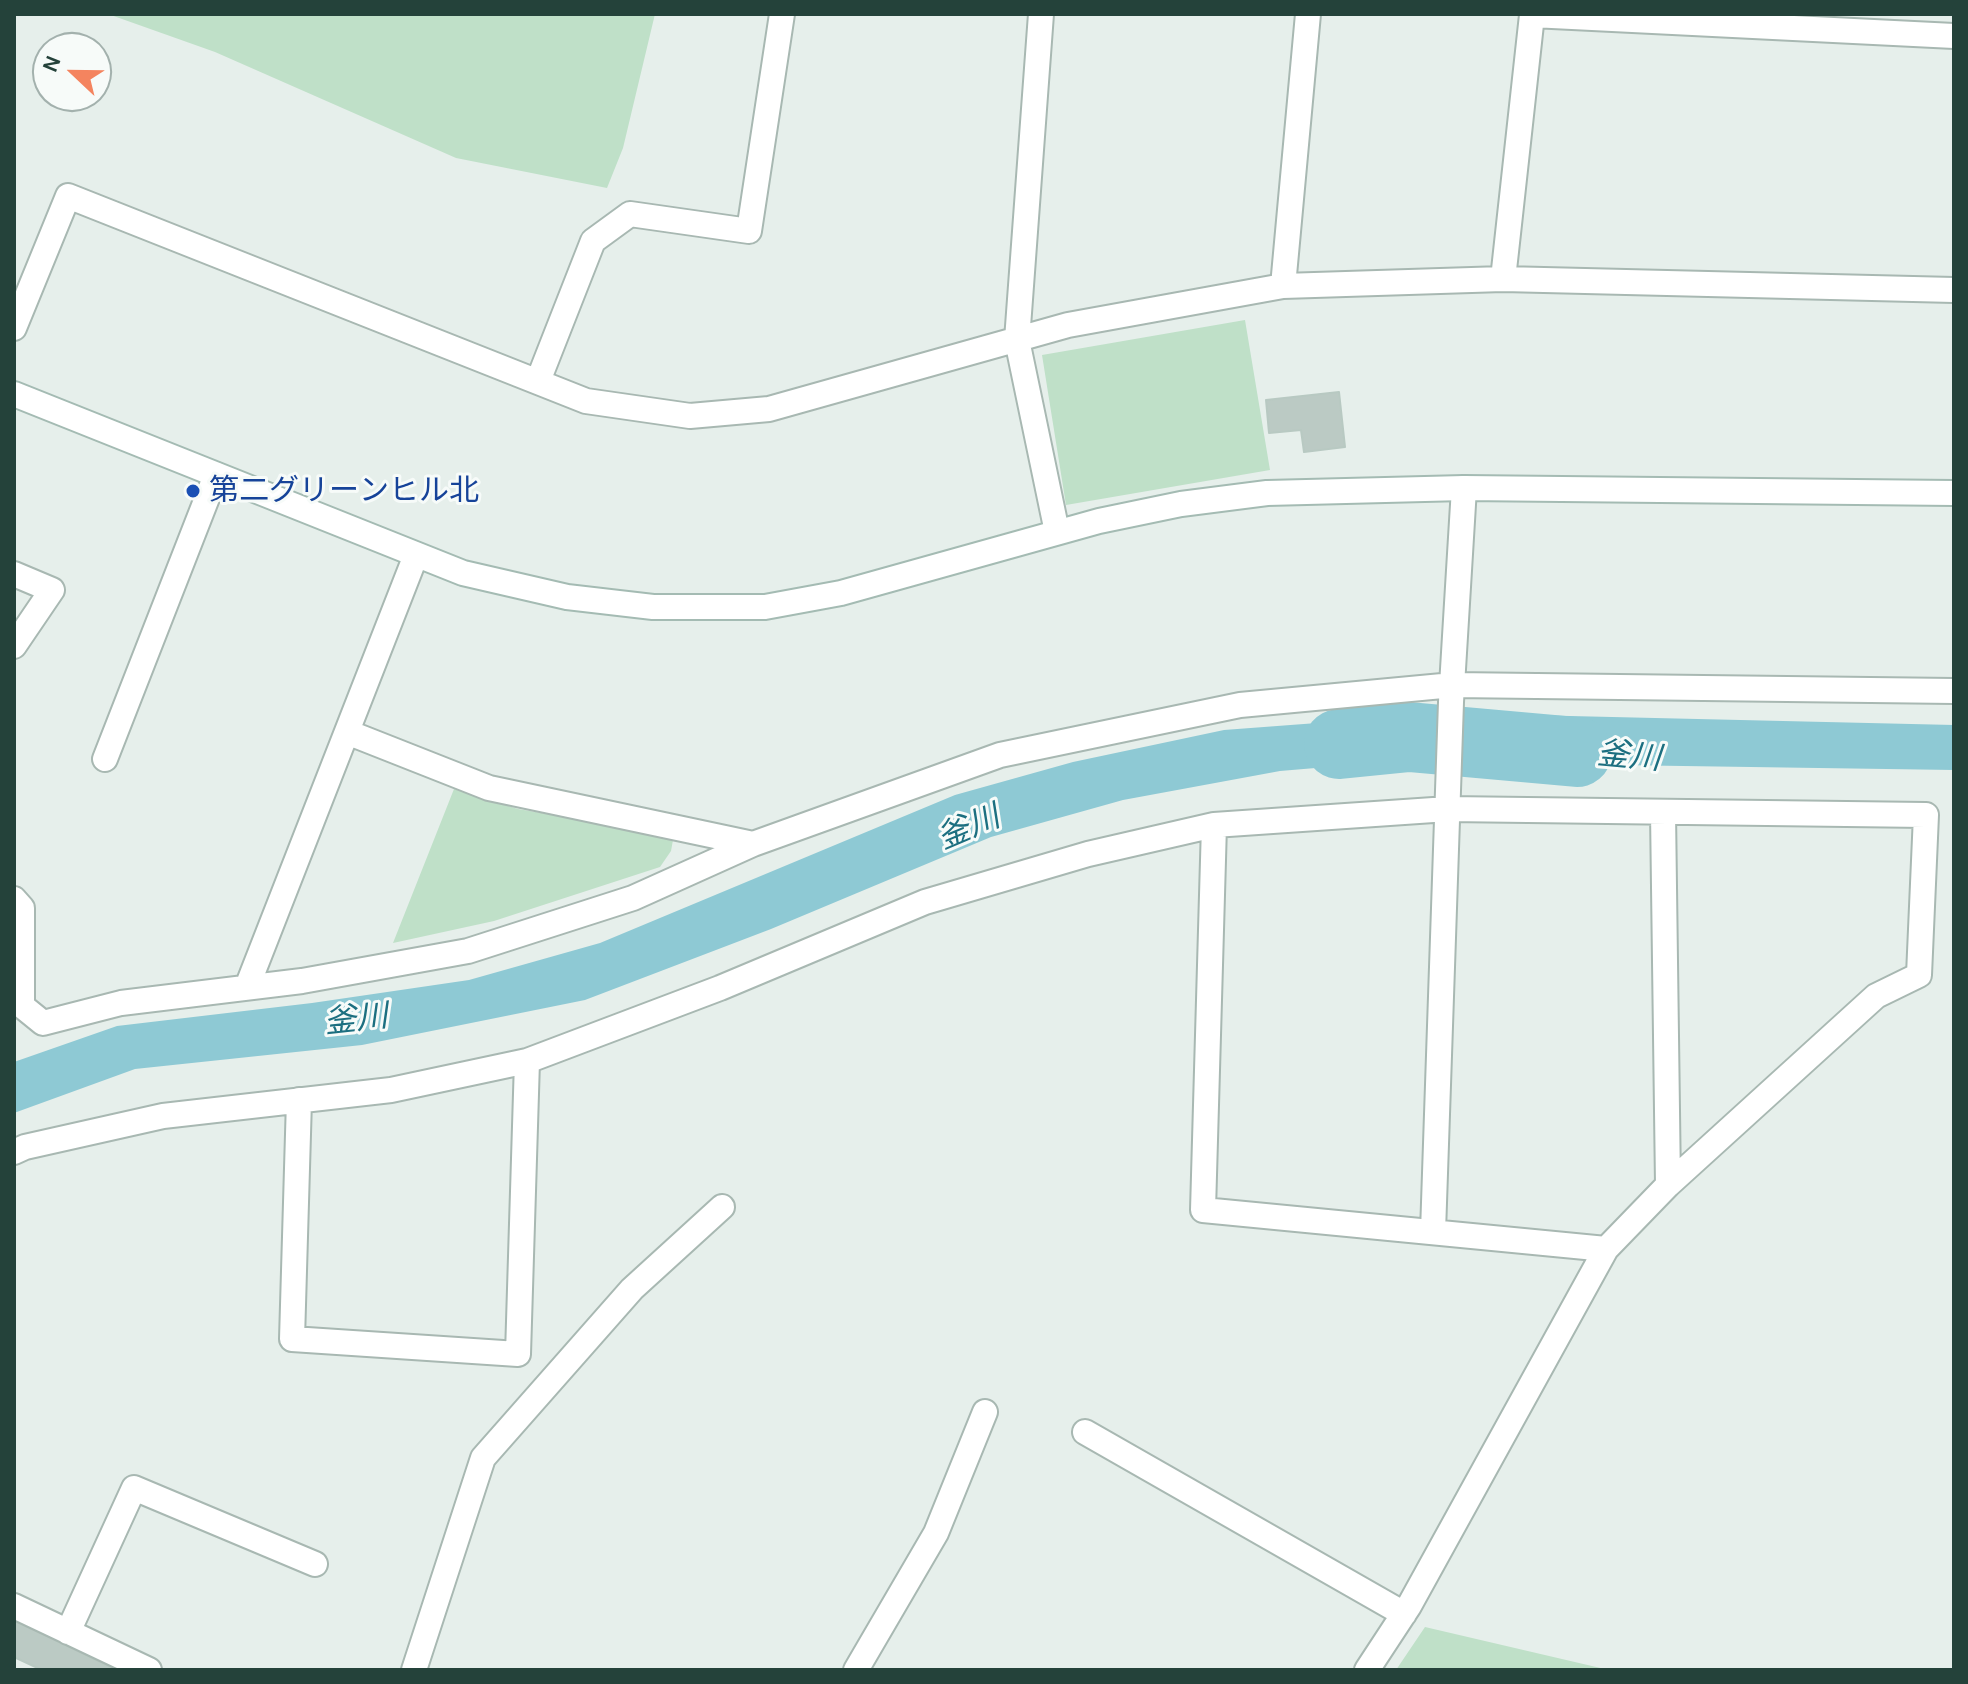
<!DOCTYPE html>
<html>
<head>
<meta charset="utf-8">
<style>
	body { margin:0 }
	#map { position:relative; width:1968px; height:1684px; overflow:hidden; background:#e6efeb; font-family:Karla,sans-serif }
	canvas { display:block }
	.frame { position:absolute; inset:0; border:16px solid #24423a; pointer-events:none }
	.north { position:absolute; left:32px; top:32px; width:80px; height:80px; box-sizing:border-box; background:#f7fbf9; border:2px solid #a3b1ad; border-radius:50%; rotate:292deg; font-size:22px; font-weight:700; line-height:32px; text-align:center; color:#24423a }
	.north::after { content:''; display:block; margin:auto; width:28px; height:36px; background:#f4845f; clip-path:polygon(50% 0,100% 100%,50% 72%,0 100%) }
</style>
</head>
<body>
<div id="map">
<canvas width="1968" height="1684"></canvas>
<div class="frame"></div>
<div class="north">N</div>
</div>
<script>
const context = document.querySelector('canvas').getContext('2d');
context.lineJoin = 'round';
function paint(path, color) { context.fillStyle = color; context.fill(path, 'evenodd'); }
const toPath = rows => new Path2D(rows.map(r => 'M' + r).join(''));
function trace(path, color, width, dash) { context.strokeStyle = color; context.lineWidth = width; context.lineCap = dash ? 'butt' : 'round'; context.setLineDash(dash || []); context.stroke(path); }
function label(font, color, halo, rows, align = 'center') {
  context.font = font + ' Karla,"Noto Sans JP",sans-serif'; context.lineWidth = 6; context.setLineDash([]); context.textBaseline = 'middle'; context.strokeStyle = halo; context.fillStyle = color; for (const [text, x, y, turn = 0] of rows) {
    context.save(); context.translate(x, y); context.rotate((+turn || 0) * Math.PI / 180); context.textAlign = isNaN(turn) ? turn : align; if (halo) context.strokeText(text, 0, 0); context.fillText(text, 0, 0); context.restore();
  }
}
paint(toPath([
	[108,14,655,14,623,148,607,188,456,158,215,52],
	[1245,320,1270,470,1066,505,1042,355],
	[454,789,518,809,665,834,673,840,671,851,660,867,494,921,393,943],
	[1425,1627,1609,1670,1396,1670]
]), '#bfe0c8');
paint(toPath([
	[1437,714,1434,758,1280,771,1123,800,991,837,771,929,585,1000,362,1045,135,1069,14,1113,14,1062,117,1026,312,1003,469,980,600,943,955,795,1073,762,1224,730],
	[1484,714,1954,725,1954,770,1480,763]
]), '#8ec9d4');
trace(toPath([
	[1339,744,1409,737,1577,752]
]), '#8ec9d4', 70);
const building = toPath([
	[1339,392,1345,447,1304,452,1301,430,1269,433,1266,400,1339,392],
	[14,1620,56,1640,116,1670,42,1670,14,1657,14,1620]
]);
paint(building, '#bbcac4');
trace(building, '#b8c9c2', 2);
const street = toPath([
	[1041,14,1017,340,1057,532],
	[1503,279,1532,15,1954,36],
	[1283,286,1308,14],
	[14,328,68,196,586,401,690,416,769,409,1068,325,1283,286,1503,279,1954,290],
	[538,381,593,241,630,214,749,231,782,14],
	[14,574,52,590,14,646],
	[347,732,489,788,753,844],
	[105,759,216,475],
	[1214,825,1203,1210,1606,1249,1668,1185,1663,812],
	[14,899,22,908,22,1006,43,1023,121,1003,302,981,468,951,633,898,753,844,1000,755,1240,705,1453,685,1954,691],
	[247,987,416,555],
	[299,1100,292,1339,518,1354,527,1061],
	[14,1152,25,1147,163,1116,391,1090,527,1061,720,988,925,902,1088,854,1214,825,1448,809,1926,815,1919,975,1876,996,1668,1185],
	[1433,1232,1451,702,1464,488],
	[1085,1432,1404,1614],
	[14,1606,149,1670],
	[68,1632,134,1488,315,1564],
	[414,1670,483,1458,632,1289,722,1207],
	[856,1670,936,1533,985,1412],
	[1367,1670,1409,1606,1606,1249]
]);
const secondary = toPath([
	[14,394,463,573,567,597,653,607,765,607,841,593,1099,521,1181,504,1267,493,1464,488,1954,493]
]);
trace(street, '#a8b8b2', 28);
trace(secondary, '#a4bbb3', 28);
trace(street, '#fff', 24);
trace(secondary, '#fff', 24);
for (const [x, y, r, color] of [
	[193,491,8,"#1a4fb4"]
]) { const dot = new Path2D(); dot.arc(x, y, r, 0, 2 * Math.PI); context.fillStyle = color; context.fill(dot); trace(dot, '#f7fbf9', 3); }
label('30px', '#164399', '#f7fbf9', [
	["第二グリーンヒル北",209,491]
], 'left');
label('italic 32px', '#1c6f80', '#f7fbf9', [
	["釜川",1629,757,5],
	["釜川",969,828,-23],
	["釜川",356,1020,-6]
]);
</script>
</body>
</html>
